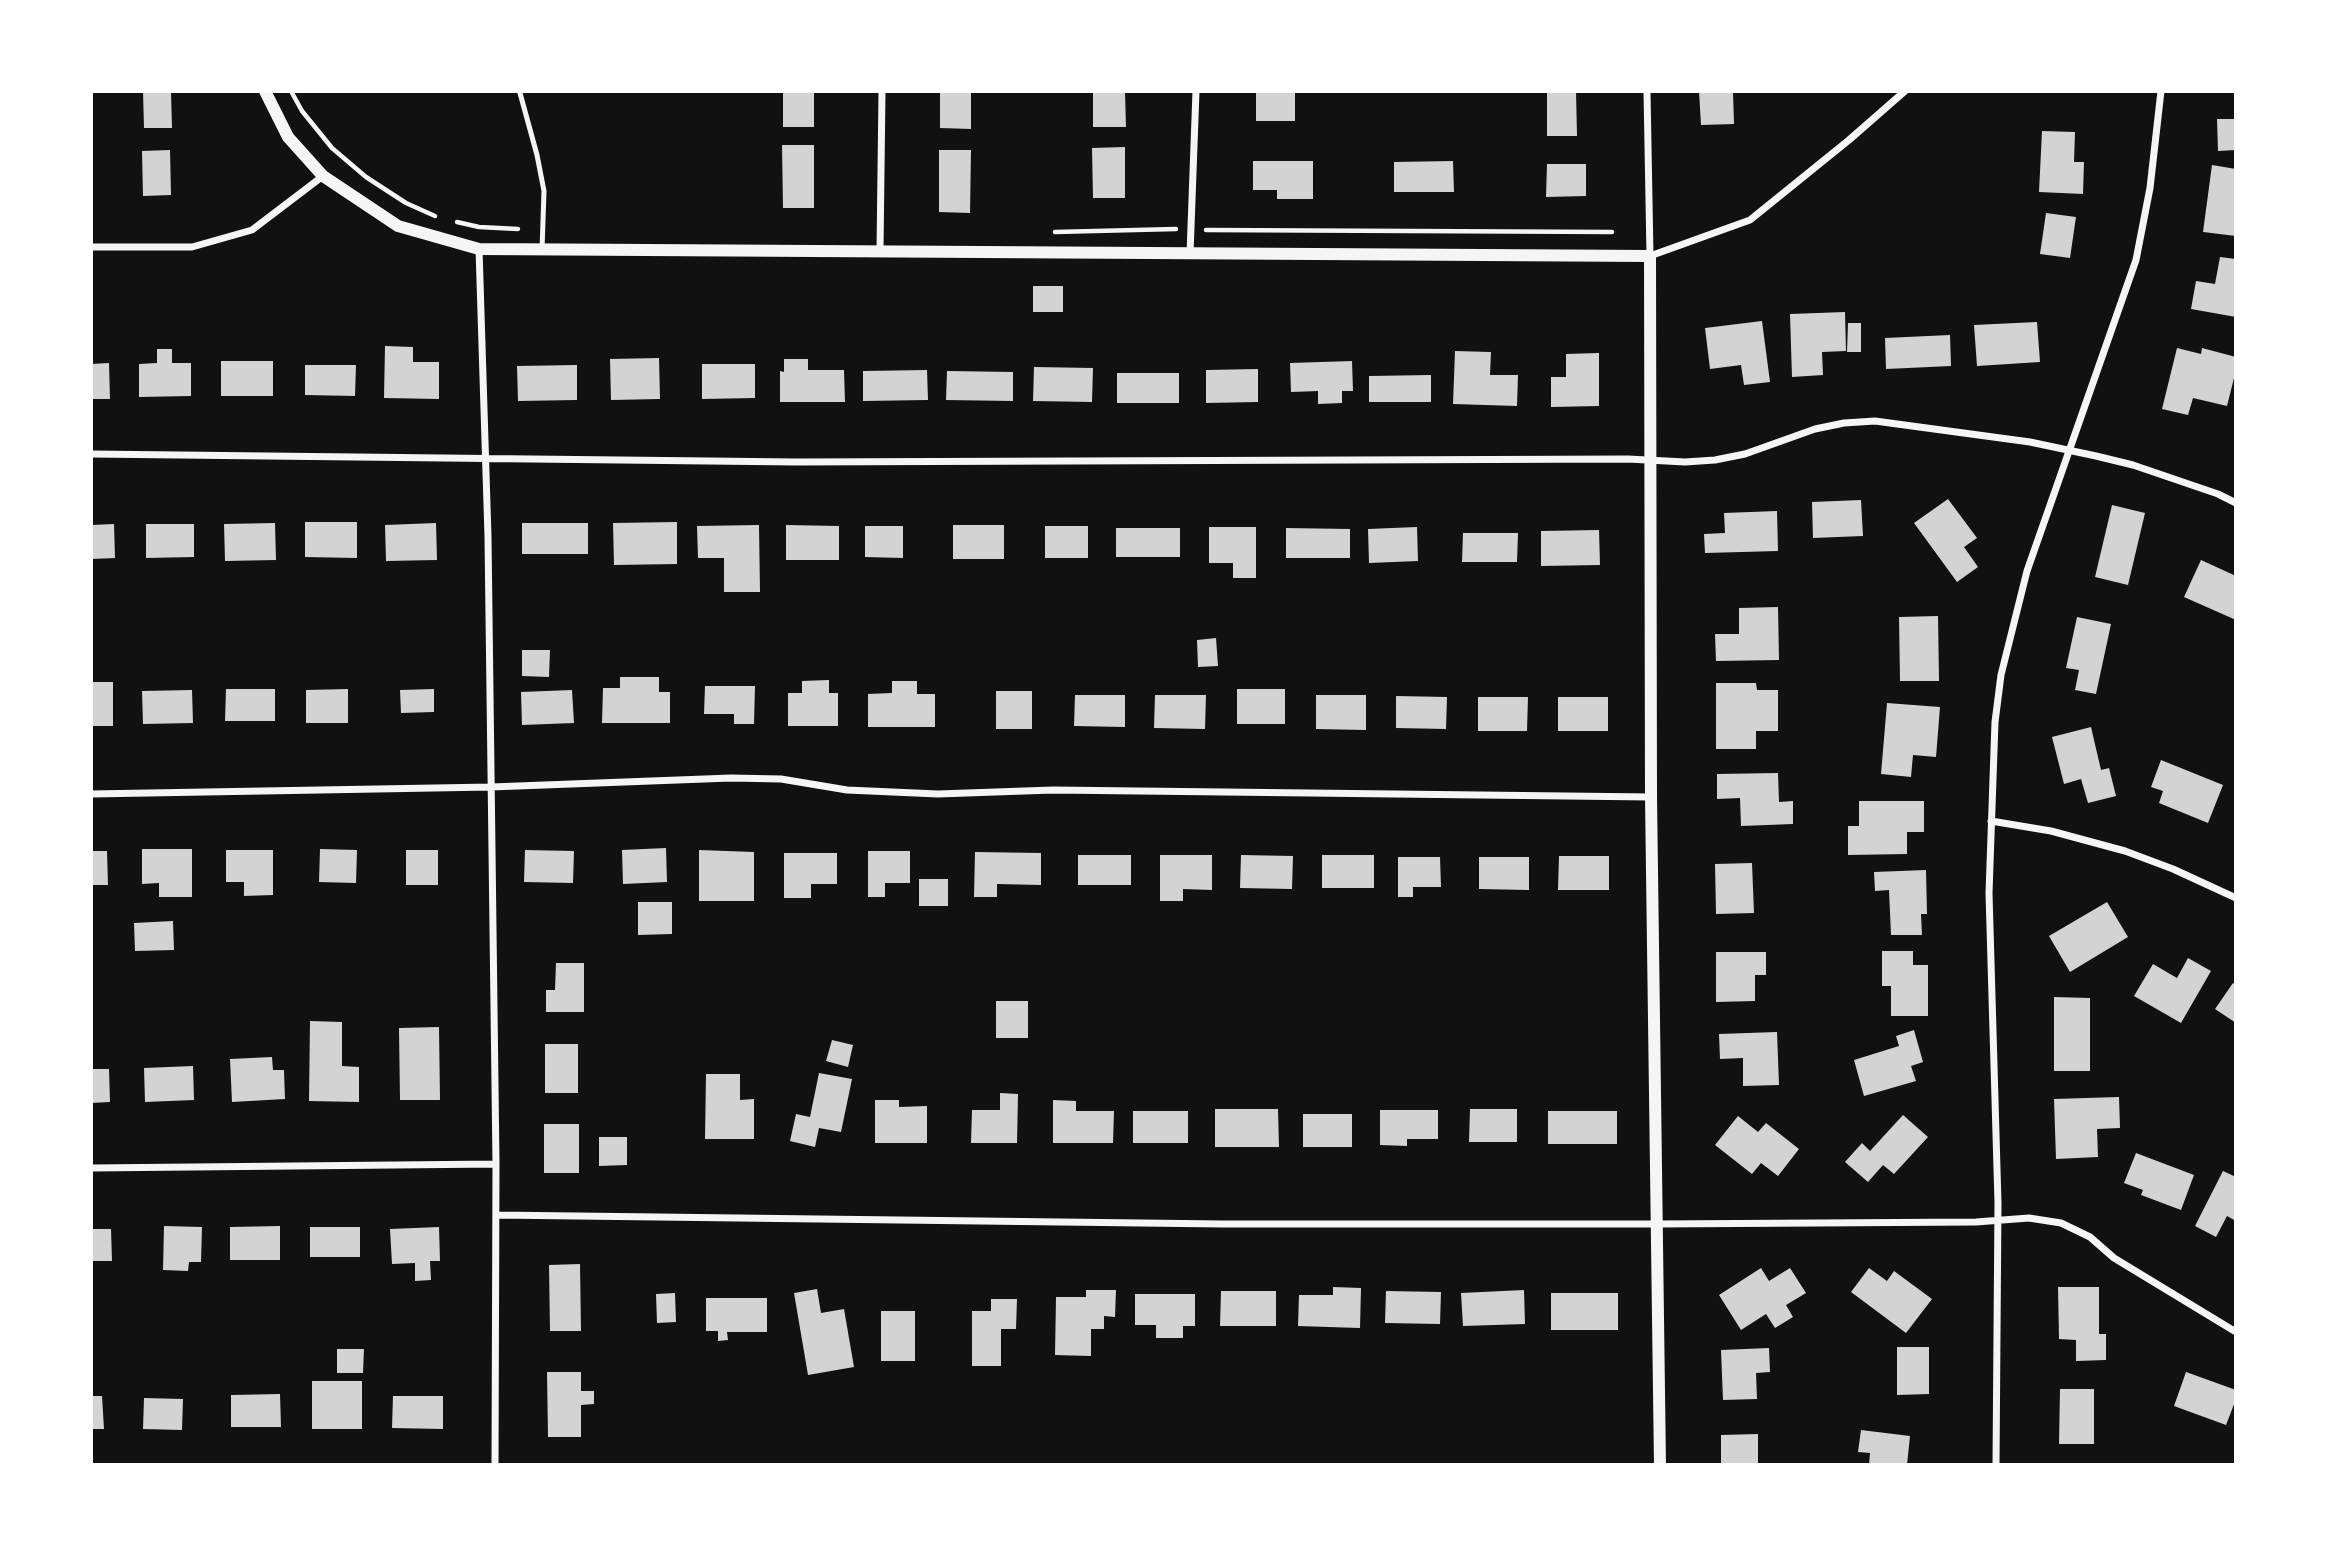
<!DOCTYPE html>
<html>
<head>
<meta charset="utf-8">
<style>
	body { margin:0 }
	#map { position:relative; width:2327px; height:1556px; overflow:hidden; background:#111; font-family:Manrope,sans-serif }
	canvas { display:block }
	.frame { position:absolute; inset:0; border:93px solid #fff; pointer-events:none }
</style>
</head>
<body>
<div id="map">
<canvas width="2327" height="1556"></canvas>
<div class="frame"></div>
</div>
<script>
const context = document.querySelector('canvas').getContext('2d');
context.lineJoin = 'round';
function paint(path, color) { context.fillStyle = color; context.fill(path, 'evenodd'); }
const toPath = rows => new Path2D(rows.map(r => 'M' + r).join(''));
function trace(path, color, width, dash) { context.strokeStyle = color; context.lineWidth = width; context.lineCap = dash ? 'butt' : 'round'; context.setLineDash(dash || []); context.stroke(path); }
paint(toPath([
	[143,91,171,91,172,128,144,128],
	[783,91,814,91,814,127,783,127],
	[940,91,971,91,971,129,940,128],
	[1093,91,1125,91,1126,127,1093,127],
	[1256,91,1295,91,1295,121,1256,121],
	[1547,91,1576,91,1577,136,1547,136],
	[1699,91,1733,91,1734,124,1701,125],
	[2217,119,2236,119,2236,150,2218,151],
	[2042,131,2075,132,2074,162,2084,162,2083,194,2039,192],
	[782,145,814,145,814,208,783,208],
	[1125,147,1125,198,1093,198,1092,148],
	[170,150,171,195,143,196,142,151],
	[939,150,971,150,970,213,939,212],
	[1253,161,1313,161,1313,199,1277,199,1277,190,1253,190],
	[1453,161,1454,192,1394,192,1394,162],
	[1547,164,1586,164,1586,196,1546,197],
	[2212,165,2236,169,2236,236,2203,232],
	[2046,213,2076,217,2070,258,2040,254],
	[2220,257,2236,259,2236,317,2191,309,2196,281,2215,284],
	[1033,286,1063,286,1063,312,1033,312],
	[1845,312,1846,351,1822,352,1823,375,1792,377,1790,314],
	[1762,321,1770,382,1744,385,1741,365,1710,369,1705,328],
	[2037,322,2040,362,1977,366,1974,325],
	[1848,323,1861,323,1861,352,1847,352],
	[1950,335,1951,366,1886,369,1885,338],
	[385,346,413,347,413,362,439,362,439,399,384,398],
	[2177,348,2201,354,2202,348,2236,357,2236,370,2227,406,2193,398,2188,415,2162,409],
	[157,349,172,349,172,363,191,363,191,396,139,397,139,364,157,363],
	[1455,351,1491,352,1490,375,1518,375,1517,406,1453,404],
	[1599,353,1599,406,1551,407,1551,377,1566,377,1566,354],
	[659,358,660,399,611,400,610,359],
	[784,359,808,359,808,370,844,370,845,402,780,402,780,371,784,372],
	[221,361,273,361,273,396,221,396],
	[1352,361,1353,391,1342,391,1342,403,1318,404,1318,391,1291,392,1290,363],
	[109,363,110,399,91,399,91,364],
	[702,364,755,364,755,398,702,399],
	[305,365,356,365,355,396,305,395],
	[577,365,577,400,518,401,517,366],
	[1034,367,1093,368,1092,402,1033,401],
	[1258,369,1258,402,1206,403,1206,370],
	[927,370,928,400,863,401,863,371],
	[947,371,1013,372,1013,401,946,400],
	[1117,373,1179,373,1179,403,1117,403],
	[1431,375,1431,402,1369,402,1369,376],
	[1948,499,1977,538,1964,547,1978,567,1957,582,1914,523],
	[1861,500,1863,536,1813,538,1812,502],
	[2112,505,2145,513,2128,585,2095,577],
	[1777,511,1778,551,1705,553,1704,534,1725,533,1724,513],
	[305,522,357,522,357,558,305,557],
	[677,522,677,564,614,565,613,523],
	[275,523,276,560,225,561,224,524],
	[436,523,437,560,386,561,385,525],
	[522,523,588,523,588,554,522,554],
	[114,524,115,558,91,559,91,525],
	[146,524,194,524,194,557,146,558],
	[759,525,760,592,724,592,724,558,698,558,697,526],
	[786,525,839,526,839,560,786,560],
	[953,525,1004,525,1004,559,953,559],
	[865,526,903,526,903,558,865,557],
	[1045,526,1088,526,1088,558,1045,558],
	[1209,527,1256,527,1256,578,1233,578,1233,563,1209,563],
	[1417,527,1418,561,1369,563,1368,529],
	[1116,528,1180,528,1180,557,1116,557],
	[1286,528,1350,529,1350,558,1286,558],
	[1599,530,1600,565,1541,566,1541,531],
	[1463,533,1518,533,1517,562,1462,562],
	[2201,560,2236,576,2236,620,2184,597],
	[1778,607,1779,660,1716,661,1715,634,1739,634,1739,608],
	[1938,616,1939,681,1900,681,1899,617],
	[2077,617,2111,624,2096,694,2075,690,2079,670,2066,668],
	[1216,638,1218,666,1198,667,1197,640],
	[522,650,550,650,549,677,522,676],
	[620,677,659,677,659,692,670,692,670,723,602,723,603,688,620,688],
	[829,680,829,693,838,693,838,726,788,726,788,693,802,693,802,681],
	[892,681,917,681,917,694,935,694,935,727,868,727,868,694,892,693],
	[91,682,113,682,113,726,91,726],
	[1716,683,1756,683,1757,690,1778,690,1778,731,1756,731,1756,749,1716,749],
	[705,686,755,686,754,724,734,724,734,714,704,714],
	[226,689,275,689,275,721,225,721],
	[348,689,348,723,306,723,306,690],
	[434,689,434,712,401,713,400,690],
	[1237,689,1285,689,1285,724,1237,724],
	[192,690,193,723,143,724,142,691],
	[572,690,574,723,522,725,521,692],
	[996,691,1032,691,1032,729,996,729],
	[1075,695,1125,695,1125,727,1074,726],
	[1155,695,1206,695,1205,729,1154,728],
	[1316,695,1366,695,1366,730,1316,729],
	[1396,696,1447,697,1446,729,1396,728],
	[1478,697,1528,697,1527,731,1478,731],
	[1558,697,1608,697,1608,731,1558,731],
	[1887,703,1940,707,1936,757,1913,755,1911,777,1881,774],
	[2091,727,2101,770,2109,768,2116,796,2088,803,2081,779,2064,784,2052,737],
	[2161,760,2223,785,2208,823,2159,803,2163,791,2151,787],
	[1778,773,1779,802,1793,801,1793,824,1741,826,1740,798,1717,799,1717,774],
	[1859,801,1924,801,1924,832,1907,832,1907,854,1848,855,1848,826,1859,826],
	[666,848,667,882,623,884,622,850],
	[142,849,192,849,192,897,159,897,159,883,142,884],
	[320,849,357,850,356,883,319,882],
	[226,850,273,850,273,895,244,896,244,882,226,882],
	[406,850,438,850,438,885,406,885],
	[525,850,574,851,573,883,524,882],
	[699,850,754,852,754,901,699,901],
	[91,851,107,851,108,885,91,885],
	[868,851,910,851,910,883,885,883,885,897,868,897],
	[975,852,1041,853,1041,885,997,884,997,897,974,897],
	[784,853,837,853,837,884,811,884,811,898,784,898],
	[1078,855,1131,855,1131,885,1078,885],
	[1160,855,1212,855,1212,890,1183,889,1183,901,1160,901],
	[1241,855,1293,856,1292,889,1240,888],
	[1322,855,1374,855,1374,888,1322,888],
	[1559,856,1609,856,1609,890,1558,890],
	[1398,857,1440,857,1441,887,1413,887,1413,897,1398,897],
	[1479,857,1529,857,1529,890,1479,889],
	[1752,863,1754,913,1716,914,1715,864],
	[1926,870,1927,914,1921,914,1922,935,1891,935,1889,890,1875,891,1874,872],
	[919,879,948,879,948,906,919,906],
	[638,902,672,902,672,934,638,935],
	[2107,902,2128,937,2070,972,2049,936],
	[173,921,174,950,135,951,134,923],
	[1882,951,1913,951,1913,965,1928,965,1928,1016,1891,1016,1891,986,1882,986],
	[1716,952,1766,952,1766,975,1755,975,1755,1001,1716,1002],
	[2188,958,2211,971,2181,1023,2134,996,2153,964,2177,978],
	[556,963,584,963,584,1012,546,1012,546,990,555,990],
	[2233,983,2236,985,2236,1023,2215,1009],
	[2054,997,2090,998,2090,1071,2054,1071],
	[996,1001,1028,1001,1028,1038,996,1038],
	[310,1021,342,1022,342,1066,359,1067,359,1102,309,1101],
	[439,1027,440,1100,400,1100,399,1028],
	[1914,1030,1923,1062,1911,1066,1916,1081,1864,1096,1854,1060,1899,1046,1896,1036],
	[1777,1032,1779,1085,1743,1086,1743,1058,1720,1059,1719,1034],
	[832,1040,853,1045,848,1067,826,1061],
	[545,1044,578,1044,578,1093,545,1093],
	[272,1057,273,1070,284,1070,285,1099,232,1102,230,1059],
	[193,1066,194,1100,145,1102,144,1068],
	[91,1069,109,1069,110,1102,91,1103],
	[819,1073,852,1079,841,1132,819,1128,815,1147,790,1141,796,1114,810,1117],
	[706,1074,740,1074,740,1100,754,1099,754,1139,705,1139],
	[1000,1093,1018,1094,1017,1143,971,1143,972,1110,1000,1110],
	[2119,1097,2120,1128,2097,1129,2098,1157,2056,1159,2054,1099],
	[875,1100,899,1100,899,1107,927,1106,927,1143,875,1143],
	[1053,1100,1076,1101,1076,1111,1114,1111,1113,1143,1053,1143],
	[1215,1109,1278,1109,1279,1147,1215,1147],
	[1470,1109,1517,1109,1517,1142,1469,1142],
	[1380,1110,1438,1110,1438,1139,1407,1139,1407,1146,1380,1145],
	[1133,1111,1188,1111,1188,1143,1133,1143],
	[1548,1111,1617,1111,1617,1144,1548,1144],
	[1303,1114,1352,1114,1352,1147,1303,1147],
	[1903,1115,1928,1137,1894,1174,1883,1165,1868,1182,1845,1162,1862,1143,1870,1151],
	[1738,1116,1758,1132,1766,1123,1799,1149,1778,1176,1761,1163,1752,1174,1715,1145],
	[544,1124,579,1124,579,1173,544,1173],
	[599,1137,627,1137,627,1165,599,1166],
	[2136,1153,2194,1175,2181,1210,2141,1195,2143,1190,2124,1183],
	[2223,1171,2236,1177,2236,1221,2227,1216,2216,1237,2195,1226],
	[164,1226,202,1227,201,1262,189,1262,188,1271,163,1270],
	[280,1226,280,1260,230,1260,230,1227],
	[310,1227,360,1227,360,1257,310,1257],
	[439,1227,440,1261,430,1261,431,1280,415,1281,415,1263,392,1264,390,1229],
	[91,1229,111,1229,112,1261,91,1261],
	[580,1264,581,1331,550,1331,549,1265],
	[1761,1268,1769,1281,1790,1268,1806,1293,1786,1305,1793,1317,1775,1328,1766,1314,1741,1330,1719,1295],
	[1869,1268,1887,1281,1894,1271,1932,1299,1906,1333,1851,1292],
	[1333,1287,1361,1288,1360,1328,1298,1326,1299,1295,1333,1295],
	[2058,1287,2099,1287,2099,1334,2106,1334,2106,1360,2076,1361,2076,1340,2059,1339],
	[817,1289,821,1313,844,1309,854,1367,808,1375,794,1293],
	[1086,1290,1116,1290,1115,1317,1104,1316,1104,1329,1091,1329,1091,1356,1055,1355,1056,1297,1086,1297],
	[1524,1290,1525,1324,1463,1326,1461,1293],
	[1221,1291,1276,1291,1276,1326,1220,1326],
	[1386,1291,1441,1292,1440,1324,1385,1323],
	[675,1293,676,1322,657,1323,656,1294],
	[1551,1293,1618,1293,1618,1330,1551,1330],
	[1135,1294,1195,1294,1195,1326,1183,1326,1183,1338,1156,1338,1156,1325,1135,1325],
	[706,1298,767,1298,767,1332,727,1332,728,1340,718,1341,718,1331,706,1331],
	[991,1299,1017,1299,1016,1329,1001,1329,1001,1366,972,1366,972,1311,991,1311],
	[881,1311,915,1311,915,1361,881,1361],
	[1897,1347,1929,1347,1929,1394,1897,1395],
	[1769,1348,1770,1372,1756,1373,1757,1399,1723,1400,1721,1350],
	[337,1349,364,1349,363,1373,337,1373],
	[547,1372,581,1372,581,1391,594,1391,594,1404,581,1405,581,1437,548,1437],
	[2186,1372,2236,1390,2236,1399,2226,1425,2174,1406],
	[312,1381,362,1381,362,1429,312,1429],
	[2060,1389,2094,1389,2094,1444,2059,1444],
	[280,1394,281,1427,231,1427,231,1395],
	[91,1396,102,1396,104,1429,91,1429],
	[393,1396,443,1396,443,1429,392,1428],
	[144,1398,183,1399,182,1430,143,1429],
	[1861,1430,1910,1436,1907,1465,1869,1465,1870,1453,1858,1452],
	[1758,1434,1758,1465,1721,1465,1721,1435]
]), '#d3d3d3');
trace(toPath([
	[291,91,302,111,332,148,366,177,406,203,435,216],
	[457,222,479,227,518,229],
	[1206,230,1612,232],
	[1055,232,1176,229]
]), '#f5f5f5', 4.5);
trace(toPath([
	[520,93,537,155,544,191,542,250]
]), '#f5f5f5', 5);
trace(toPath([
	[1647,91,1650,256,1750,220,1849,140,1905,91],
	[91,247,192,247,252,230,323,176],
	[479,249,488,537,496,1164,495,1465],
	[880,251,882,91],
	[1190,254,1196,91],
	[91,454,796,462,1628,459,1685,462,1715,460,1745,454,1815,429,1844,423,1875,421,2030,442,2096,456,2133,465,2218,494,2236,503],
	[91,794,491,787,731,778,781,779,847,790,938,794,1053,790,1651,797],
	[1991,821,2051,831,2125,851,2173,869,2236,898],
	[91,1168,496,1164],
	[496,1215,1222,1224,1658,1224,1976,1222,2029,1218,2061,1223,2090,1237,2114,1258,2236,1332],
	[1996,1465,1998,1203,1989,893,1995,722,2001,675,2027,571,2136,260,2150,188,2161,91]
]), '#f5f5f5', 7);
trace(toPath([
	[265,91,288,137,323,176,398,226,479,249,1650,256,1651,797,1660,1465]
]), '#f5f5f5', 12);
</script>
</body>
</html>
